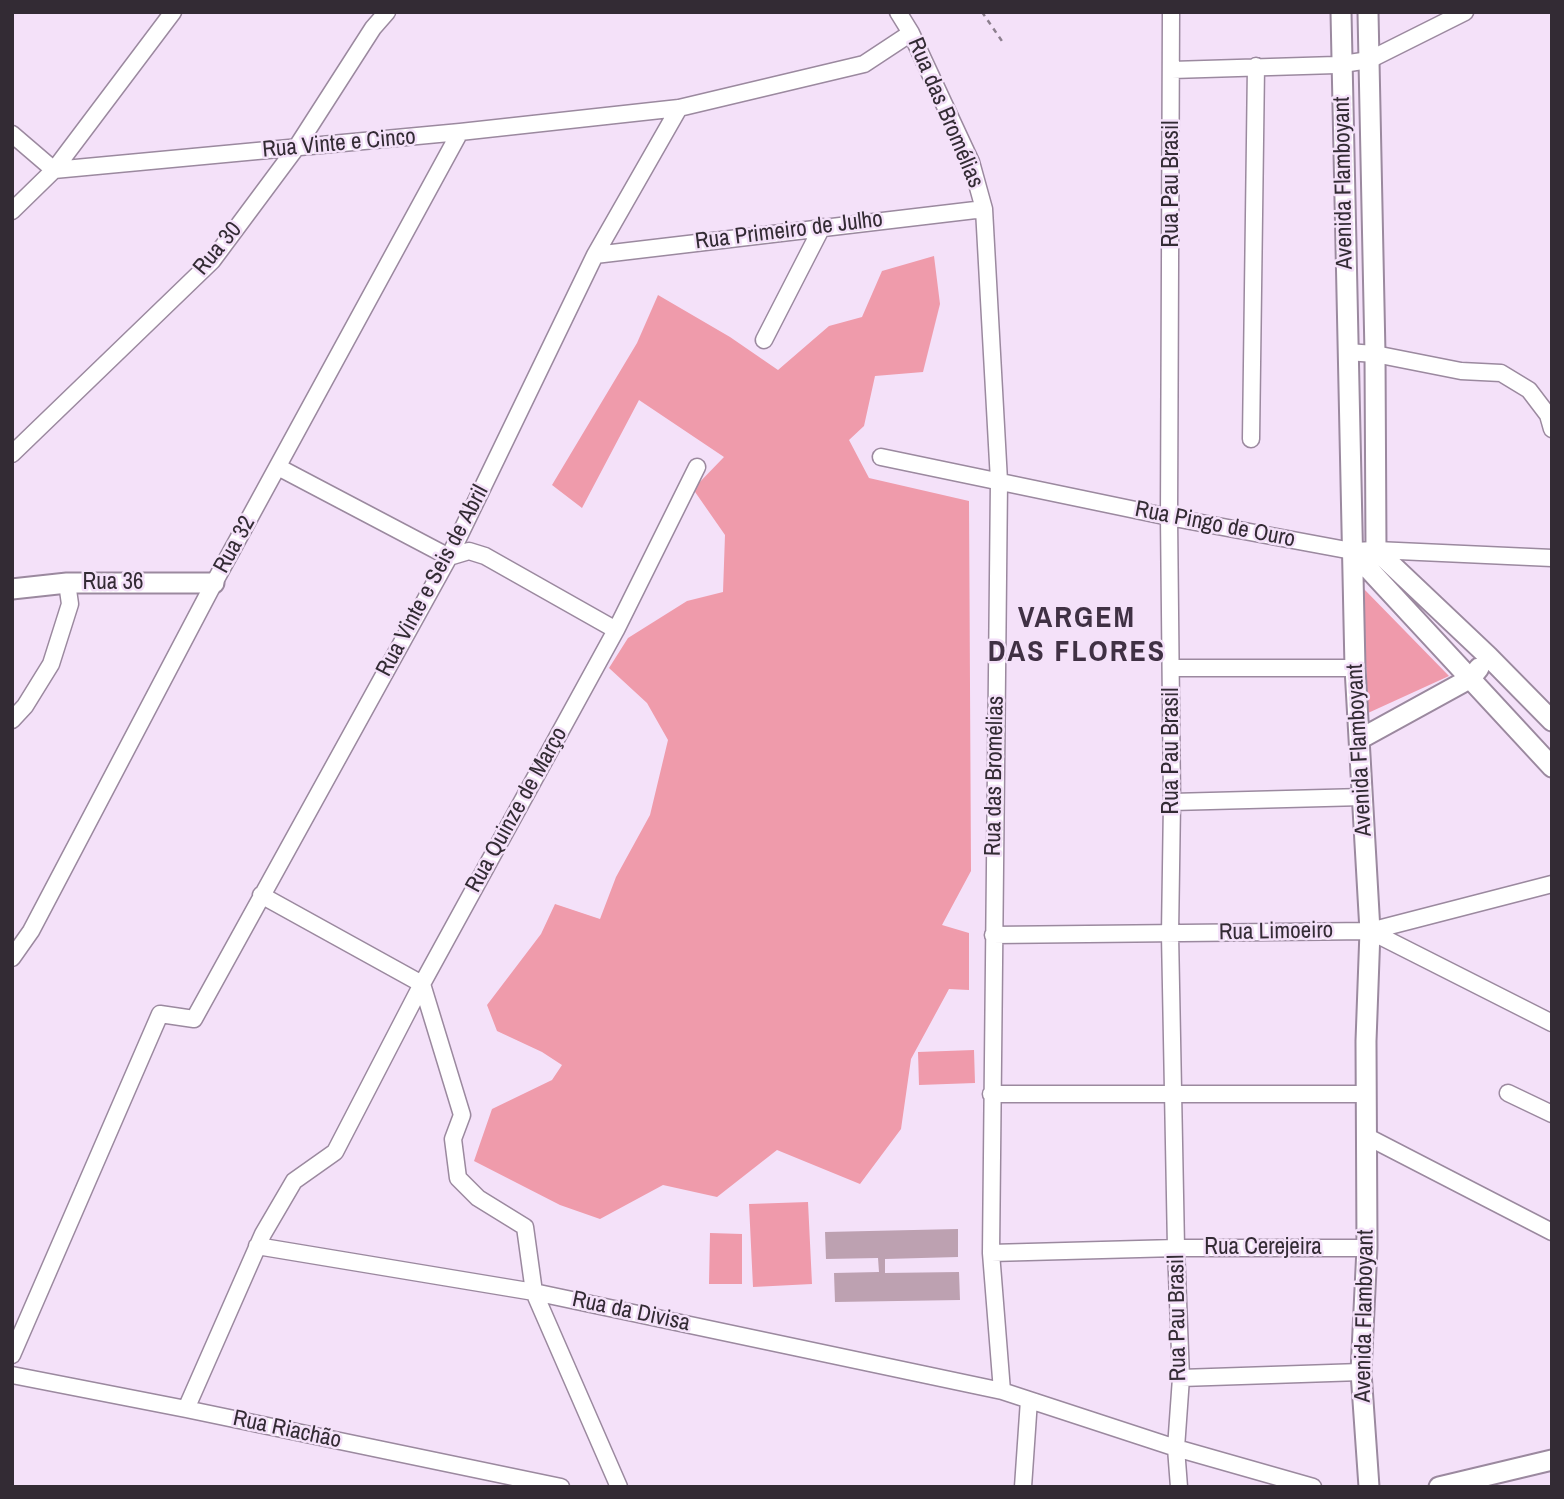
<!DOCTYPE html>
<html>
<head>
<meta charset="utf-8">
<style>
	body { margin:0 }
	#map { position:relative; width:1564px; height:1499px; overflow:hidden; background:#f4e1f9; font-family:"Archivo Narrow",sans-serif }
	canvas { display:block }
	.frame { position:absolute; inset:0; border:14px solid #332b34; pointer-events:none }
</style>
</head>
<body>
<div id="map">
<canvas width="1564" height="1499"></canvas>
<div class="frame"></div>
</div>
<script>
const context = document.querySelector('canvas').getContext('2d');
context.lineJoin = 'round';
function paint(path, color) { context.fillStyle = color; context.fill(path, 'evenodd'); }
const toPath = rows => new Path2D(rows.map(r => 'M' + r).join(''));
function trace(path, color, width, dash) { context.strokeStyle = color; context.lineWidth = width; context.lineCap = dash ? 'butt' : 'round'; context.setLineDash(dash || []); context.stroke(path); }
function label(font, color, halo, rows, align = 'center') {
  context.font = font + ' "Archivo Narrow",sans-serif'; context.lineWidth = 5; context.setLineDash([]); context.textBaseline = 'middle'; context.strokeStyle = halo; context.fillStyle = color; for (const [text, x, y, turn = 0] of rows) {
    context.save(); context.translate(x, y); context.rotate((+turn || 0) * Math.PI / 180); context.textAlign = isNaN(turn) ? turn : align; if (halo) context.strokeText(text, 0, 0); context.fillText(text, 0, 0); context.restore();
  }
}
paint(toPath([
	[1363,588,1449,676,1368,713],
	[974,1050,975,1083,919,1085,918,1052],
	[808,1202,812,1284,753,1287,749,1204],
	[710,1233,742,1234,742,1284,709,1284]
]), '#ef9aab');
paint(toPath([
	[934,256,940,304,923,372,875,376,864,426,849,440,869,478,969,501,971,871,942,925,969,933,969,990,949,989,911,1059,901,1129,860,1184,777,1150,717,1197,663,1185,600,1219,560,1205,474,1161,492,1109,552,1080,562,1065,542,1052,497,1031,487,1005,541,934,555,904,600,919,616,877,650,815,668,740,647,703,609,668,628,638,687,601,723,592,725,535,693,489,724,457,639,400,582,508,552,485,637,343,658,295,730,337,778,370,829,326,862,317,882,271]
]), '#ef9bab');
paint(toPath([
	[958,1229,958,1257,885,1259,885,1273,959,1272,960,1300,835,1302,834,1273,879,1272,878,1258,826,1259,825,1232]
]), '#bda1b1');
const minor = toPath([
	[898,12,911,33,971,162,984,209,999,481,991,1253,1002,1391],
	[1171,12,1169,517,1172,802,1170,934,1176,1248,1181,1378,1176,1448,1179,1487],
	[1172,70,1336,65,1369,60,1465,12],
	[12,134,54,170,460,132,679,108,864,64,911,33],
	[12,211,54,170,173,12],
	[595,255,984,209],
	[764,340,822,227],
	[1347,352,1375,354,1461,371,1501,373,1529,390,1548,415,1552,429],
	[1251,439,1256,66],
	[12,454,212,261,296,148,373,28,387,12],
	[881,457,1169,517,1352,551,1376,550,1552,558],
	[278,467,449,557,469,551,485,556,616,630],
	[1171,668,1355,668],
	[12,720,25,706,51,664,70,604,67,583],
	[1172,802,1363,797],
	[261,895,422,984,462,1115,453,1139,458,1178,478,1198,525,1227,534,1292,619,1487],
	[1370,931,1552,1023],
	[993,935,1370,931,1552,884],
	[12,958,31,931,214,583,460,132],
	[1508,1093,1552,1114],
	[991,1094,1366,1094],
	[1366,1136,1552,1232],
	[257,1246,534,1292,1002,1391,1176,1448,1313,1487],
	[991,1253,1176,1248,1367,1248],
	[12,1355,160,1014,194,1019,449,557,595,255,679,108],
	[12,1375,186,1409,561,1487],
	[1181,1378,1361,1372],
	[186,1409,263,1234,294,1181,335,1152,422,984,616,630,697,467],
	[1023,1487,1029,1400]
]);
const tertiary = toPath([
	[1341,12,1355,668,1370,931,1366,1041,1367,1248,1361,1372,1369,1487],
	[1368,12,1375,354,1376,550,1488,656,1552,721],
	[1352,551,1552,767],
	[12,589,67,583,214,583],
	[1360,739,1471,678,1479,668],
	[1439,1487,1552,1460]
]);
trace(minor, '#9b899f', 19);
trace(tertiary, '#9b899f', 23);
trace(toPath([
	[982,12,1004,44]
]), '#8c7f8e', 2.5, [5, 5]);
trace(minor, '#fff', 16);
trace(tertiary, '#fff', 19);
label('23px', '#332b34', '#f4e1f9', [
	["Rua das Bromélias",945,113,67],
	["Rua Vinte e Cinco",339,144,-5],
	["Avenida Flamboyant",1344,183,-91],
	["Rua Pau Brasil",1172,184,-90],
	["Rua Primeiro de Julho",789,231,-7],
	["Rua 30",218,249,-50],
	["Rua Pingo de Ouro",1215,525,11],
	["Rua 32",235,545,-61],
	["Rua Vinte e Seis de Abril",433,581,-62],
	["Rua 36",113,583],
	["Avenida Flamboyant",1360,750,-93],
	["Rua Pau Brasil",1172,751,-90],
	["Rua das Bromélias",995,776,-89],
	["Rua Quinze de Março",517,810,-61],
	["Rua Limoeiro",1276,932,-1],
	["Rua Cerejeira",1263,1248],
	["Rua da Divisa",631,1312,12],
	["Avenida Flamboyant",1365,1316,-89],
	["Rua Pau Brasil",1178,1318,-91],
	["Rua Riachão",287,1430,12]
]);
context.letterSpacing = '2px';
label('bold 30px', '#403144', '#f4e1f9', [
	["VARGEM",1077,619],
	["DAS FLORES",1077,653]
]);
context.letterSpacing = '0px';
</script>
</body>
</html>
